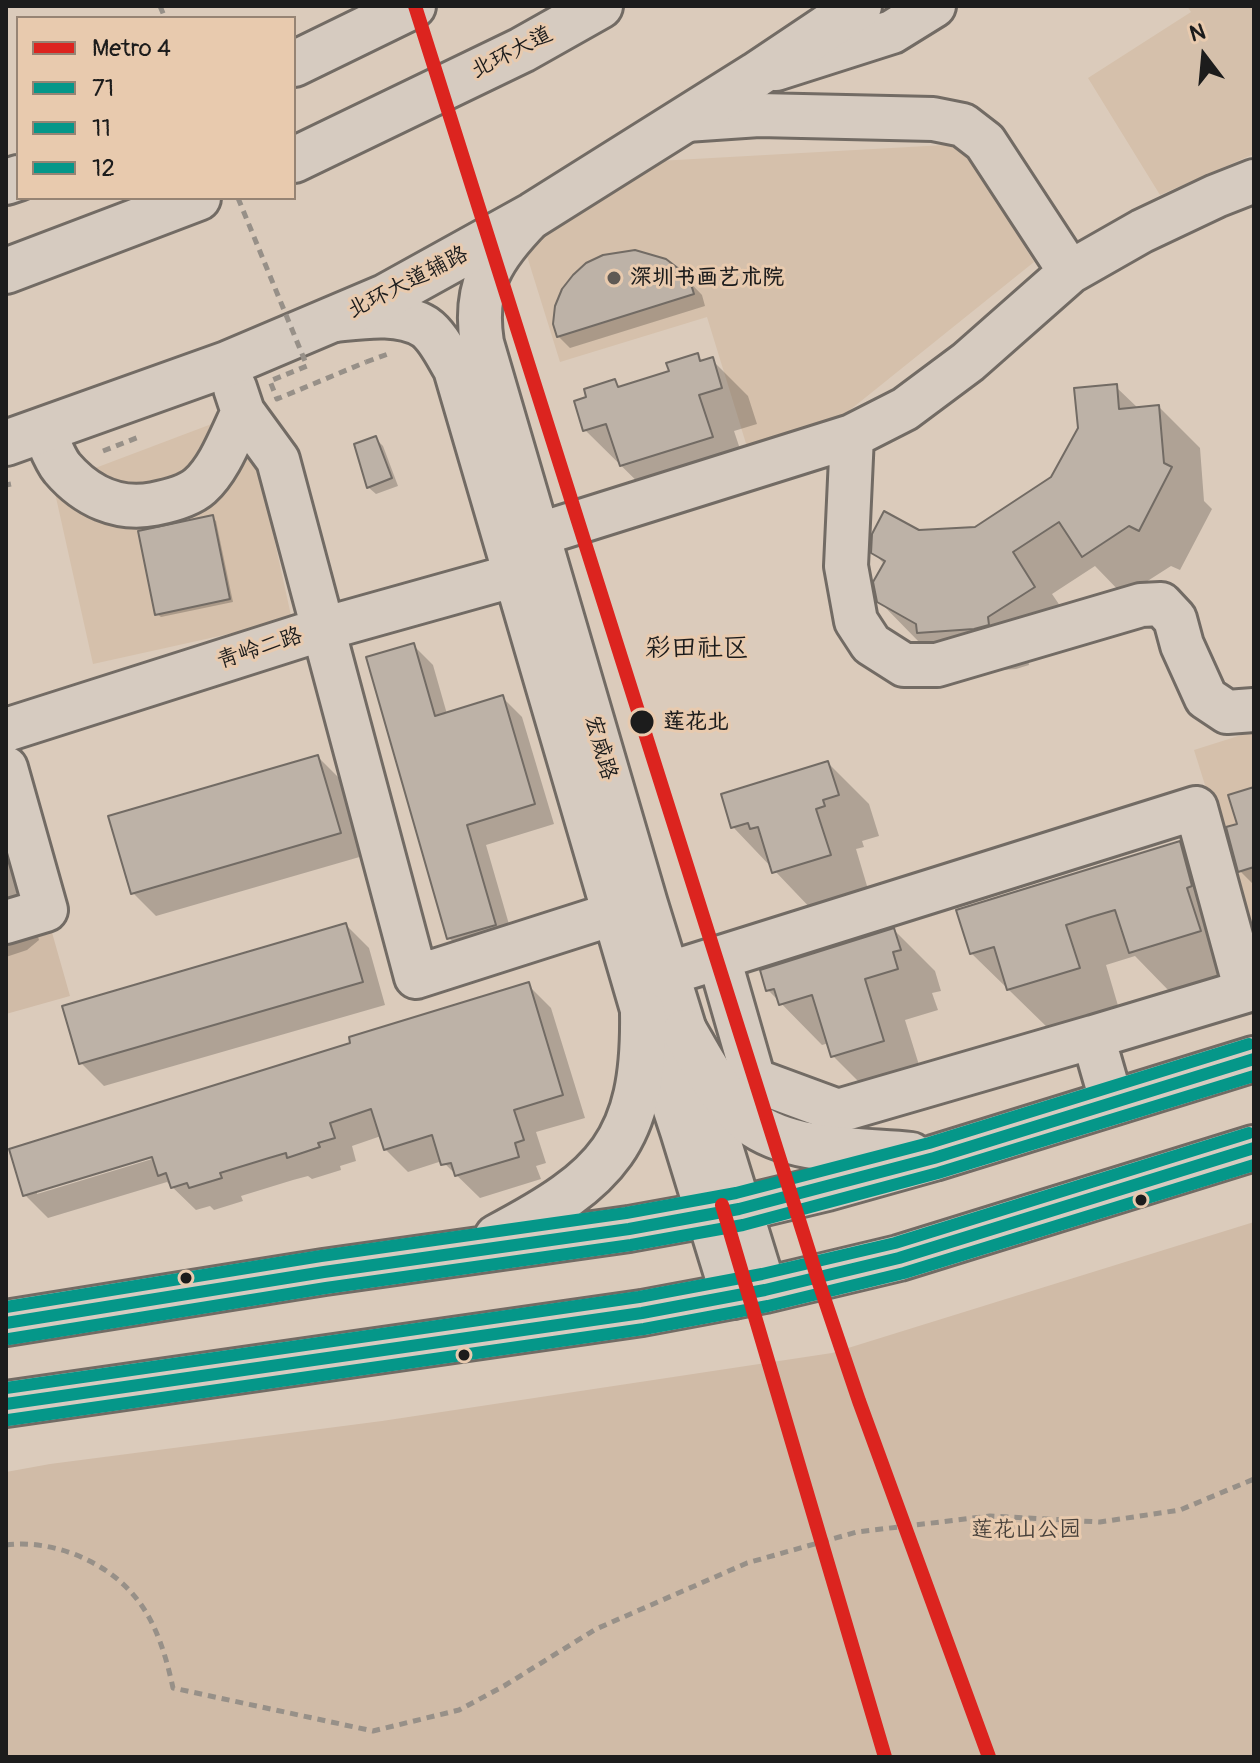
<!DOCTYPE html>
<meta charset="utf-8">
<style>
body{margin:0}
#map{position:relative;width:1260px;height:1763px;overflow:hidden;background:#dbcbbb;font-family:Pangolin,sans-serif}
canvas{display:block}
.frame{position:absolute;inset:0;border:8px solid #1c1c1c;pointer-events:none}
.legend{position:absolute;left:16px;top:16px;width:280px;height:184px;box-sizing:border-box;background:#e8caae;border:2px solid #968474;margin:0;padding:10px 14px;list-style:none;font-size:24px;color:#1c1c1c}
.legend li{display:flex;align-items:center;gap:16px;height:40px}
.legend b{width:40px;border:2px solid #968474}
.north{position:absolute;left:1164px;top:16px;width:80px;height:80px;-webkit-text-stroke:6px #e8caae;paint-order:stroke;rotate:344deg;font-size:22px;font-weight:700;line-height:32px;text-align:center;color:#1c1c1c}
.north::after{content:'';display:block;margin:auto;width:28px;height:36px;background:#1c1c1c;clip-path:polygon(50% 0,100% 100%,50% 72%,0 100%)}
</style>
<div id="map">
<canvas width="1260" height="1763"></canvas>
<div class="frame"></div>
<ul class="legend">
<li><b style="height:10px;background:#dc241f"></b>Metro 4</li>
<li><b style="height:10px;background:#059789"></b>71</li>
<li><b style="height:10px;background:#059789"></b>11</li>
<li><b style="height:10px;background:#059789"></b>12</li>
</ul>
<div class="north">N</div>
</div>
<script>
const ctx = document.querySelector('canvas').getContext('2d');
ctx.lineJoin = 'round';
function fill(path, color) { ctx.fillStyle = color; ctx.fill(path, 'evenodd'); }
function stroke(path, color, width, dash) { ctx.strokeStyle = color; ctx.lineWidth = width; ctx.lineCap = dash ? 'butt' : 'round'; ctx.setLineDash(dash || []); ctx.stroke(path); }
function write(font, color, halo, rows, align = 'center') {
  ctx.font = font + ' Pangolin,"LXGW WenKai TC",sans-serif'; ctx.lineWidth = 6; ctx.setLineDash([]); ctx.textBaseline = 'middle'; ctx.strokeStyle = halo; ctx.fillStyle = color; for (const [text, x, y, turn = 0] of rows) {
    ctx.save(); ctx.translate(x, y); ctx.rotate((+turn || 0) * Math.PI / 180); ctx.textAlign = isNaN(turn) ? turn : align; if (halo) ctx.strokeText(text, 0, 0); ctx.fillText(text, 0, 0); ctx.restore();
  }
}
fill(new Path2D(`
 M1187,6H1254V154L1160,195L1088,78L1191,12Z
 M963,144L1034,262L840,418L748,450L707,317L560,362L522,240L658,161Z
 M246,411L292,620L93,664L53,484Z
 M1254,731V941L1194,750Z`), '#d5c0ab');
fill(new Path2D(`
 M51,929L70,996L6,1014V942Z
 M1254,1222V1757H6V1472L50,1464L382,1421L832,1353Z`), '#d0bba7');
fill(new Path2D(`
 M678,270L702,295L705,306L570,348L558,336Z
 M697,356L704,362L712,360L748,396L757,424L734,431L748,473L658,502L585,430L577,402L589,398L615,382L621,388L671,372Z
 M1116,387L1139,409L1159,407L1200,448L1204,501L1212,509L1180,570L1171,566L1124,596L1095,566L1052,594L1075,628L1028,658L1029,665L1016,669L959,673L942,655L920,643L879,601L885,565L873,552L918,532L975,529L1053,478Z
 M375,438L383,446L398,486L376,494L368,487Z
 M212,517L216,521L233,602L161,617L157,614Z
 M413,645L433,665L447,714L502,697L522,717L554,824L486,845L515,945L469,958L449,938Z
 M318,757L341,780L363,856L156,916L133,893Z
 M828,763L869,804L879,836L862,841L864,847L856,849L870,896L815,913L733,827Z
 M1254,789V885L1240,871V825Z
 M6,830L39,940L27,950L6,957Z
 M1180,843L1220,884L1240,972L1171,993L1135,956L1106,965L1119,1009L1050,1030L971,953Z
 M346,925L369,948L385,1005L104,1086L81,1063Z
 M894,930L935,971L941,991L932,993L938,1010L905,1020L924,1081L874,1097L833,1056L829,1043L822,1045L768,990Z
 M528,985L551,1008L585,1118L536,1132L546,1163L536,1166L541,1179L480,1198L442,1161L408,1172L385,1149L381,1136L352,1146L356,1161L340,1166L341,1170L312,1179L308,1176L293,1180L241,1196L243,1201L214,1210L210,1206L196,1210L167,1182L48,1218L25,1195L353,1044ZM161,1152L162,1156L37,1194V1190Z`), '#0003');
const building = new Path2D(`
 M635,250L666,259L679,269L690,281L694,294L557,337L553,324L555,306L562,289L573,275L586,263L603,255Z
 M698,353L700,361L713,357L722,388L699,395L713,437L620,466L606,424L583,431L574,401L586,397L584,389L615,379L618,387L669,371L666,363Z
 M1117,384L1119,409L1159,405L1164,463L1172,467L1139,531L1129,526L1082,557L1059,522L1013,552L1035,587L988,617L989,625L974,629L917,633L916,624L877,602L873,582L885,561L871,553L872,534L884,511L919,530L975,527L1051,477L1078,428L1074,388Z
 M376,436L392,478L367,488L354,444Z
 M213,515L230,599L155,615L138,531Z
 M414,643L435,716L503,695L535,804L467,825L496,925L447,939L366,657Z
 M318,755L341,833L131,894L108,816Z
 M828,761L839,795L823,800L825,806L816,809L831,855L772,873L758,827L750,829L748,823L731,828L721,794Z
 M1254,787V867L1238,872L1226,827L1237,824L1228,795Z
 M1180,841L1192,886L1187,888L1201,931L1129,953L1115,910L1091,917L1066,925L1080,968L1007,990L994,947L970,954L956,910Z
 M346,923L363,982L79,1064L62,1006Z
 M894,928L901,950L893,952L898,969L865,979L884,1041L831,1057L812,995L779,1005L774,989L766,991L760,970Z
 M529,982L563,1095L514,1110L524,1140L515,1143L519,1157L455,1176L451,1163L441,1165L432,1135L384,1150L371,1109L330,1123L335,1138L318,1143L320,1147L287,1158L286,1153L269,1158L220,1173L222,1178L189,1188L187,1183L171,1188L166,1173L158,1176L152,1157L23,1196L9,1149L350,1043L349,1037Z`);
fill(building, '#bdb2a7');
stroke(building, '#726b64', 2);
const minor = new Path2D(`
 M776,69L892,32L934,6
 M686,120L759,115L933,119L963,125L985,142L1070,272
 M531,217C492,257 473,286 482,343L646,904L765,1290
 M335,320C363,317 400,311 425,327C438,336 447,356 455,369L643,1013L682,1131L733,1297
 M243,412L278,460L416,977L641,905
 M43,430C49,442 54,458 62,468C86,496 118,511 154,504C169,501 189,496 200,486C220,468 231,436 243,412L235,388
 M852,436L846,566L856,621L871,644L904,665H937L1141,605L1161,604L1175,619L1182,645L1206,698L1227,712L1254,710
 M537,535L852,436L905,409L968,362L1070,272L1142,231L1216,196L1254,181
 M6,730L323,629L516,575
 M6,768L46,910L6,922
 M719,958L754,1080L838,1111L1093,1037
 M667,974L1196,808L1246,991L1093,1037L1112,1103`);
const major = new Path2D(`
 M6,443L227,364L385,297L533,215L756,75L859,6
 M685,1032C703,1063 721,1099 750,1122C790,1153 862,1150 911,1155
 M497,1237C607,1179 645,1142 643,1013
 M6,1323L324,1272L629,1229L739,1209L827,1188L934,1158L1254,1059
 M6,1404L642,1313L765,1290L899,1258L1254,1148`);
const highway = new Path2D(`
 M294,64L413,6
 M294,160L522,50L600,6
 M6,182L18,178
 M6,271L198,198`);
stroke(minor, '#726b64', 48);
stroke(major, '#726b64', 50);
stroke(highway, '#726b64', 50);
stroke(new Path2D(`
 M160,6L165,18
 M366,362L388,354
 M103,451L139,437
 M6,485L11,484
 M6,1545C29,1542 52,1546 74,1554C138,1580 159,1623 173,1688L373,1731L459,1710L504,1686L596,1629L747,1563L857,1532L990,1516L1100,1522L1180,1510L1254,1479`), '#979088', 5, [8, 6]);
stroke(minor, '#d6cbc0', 42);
stroke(major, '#d6cbc0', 44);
stroke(highway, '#d6cbc0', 44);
stroke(new Path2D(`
 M238,198L307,366L270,381L277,399L366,362`), '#979088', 5, [8, 6]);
stroke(new Path2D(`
 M6,1323L324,1272L629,1229L739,1209L934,1158L1254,1059
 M6,1404L642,1313L765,1290L899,1258L1254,1148`), '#059789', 12);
stroke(new Path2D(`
 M9,1339L326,1288L631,1245L743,1225L938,1173L1254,1076
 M8,1420L644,1329L768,1306L904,1273L1254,1165`), '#059789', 12);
stroke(new Path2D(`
 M6,1307L321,1256L626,1213L736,1193L929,1143L1249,1044
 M6,1388L639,1297L762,1274L895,1243L1249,1133`), '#059789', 12);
stroke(new Path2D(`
 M415,6L819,1283L859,1401L989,1757
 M722,1205L885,1757`), '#dc241f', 14);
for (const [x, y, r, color] of [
 [614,278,8,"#5f5954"],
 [642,722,13,"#1c1c1c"],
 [1141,1200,7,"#1c1c1c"],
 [186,1278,7,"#1c1c1c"],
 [464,1355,7,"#1c1c1c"]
]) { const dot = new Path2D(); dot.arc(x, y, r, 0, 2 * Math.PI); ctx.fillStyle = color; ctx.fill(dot); stroke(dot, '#e8caae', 3); }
write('22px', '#1c1c1c', '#e8caae', [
 ["北环大道",512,53,-27],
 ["北环大道辅路",408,283,-27],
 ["青岭二路",260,649,-18],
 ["宏威路",600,748,74]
]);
write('bold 22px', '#1c1c1c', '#e8caae', [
 ["深圳书画艺术院",630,278]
], 'left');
write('bold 22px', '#1c1c1c', '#e8caae', [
 ["莲花北",663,722]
], 'left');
write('22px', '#47403a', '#e8caae', [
 ["莲花山公园",1026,1530]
]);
write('26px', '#1c1c1c', '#e8caae', [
 ["彩田社区",697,649]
]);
</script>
